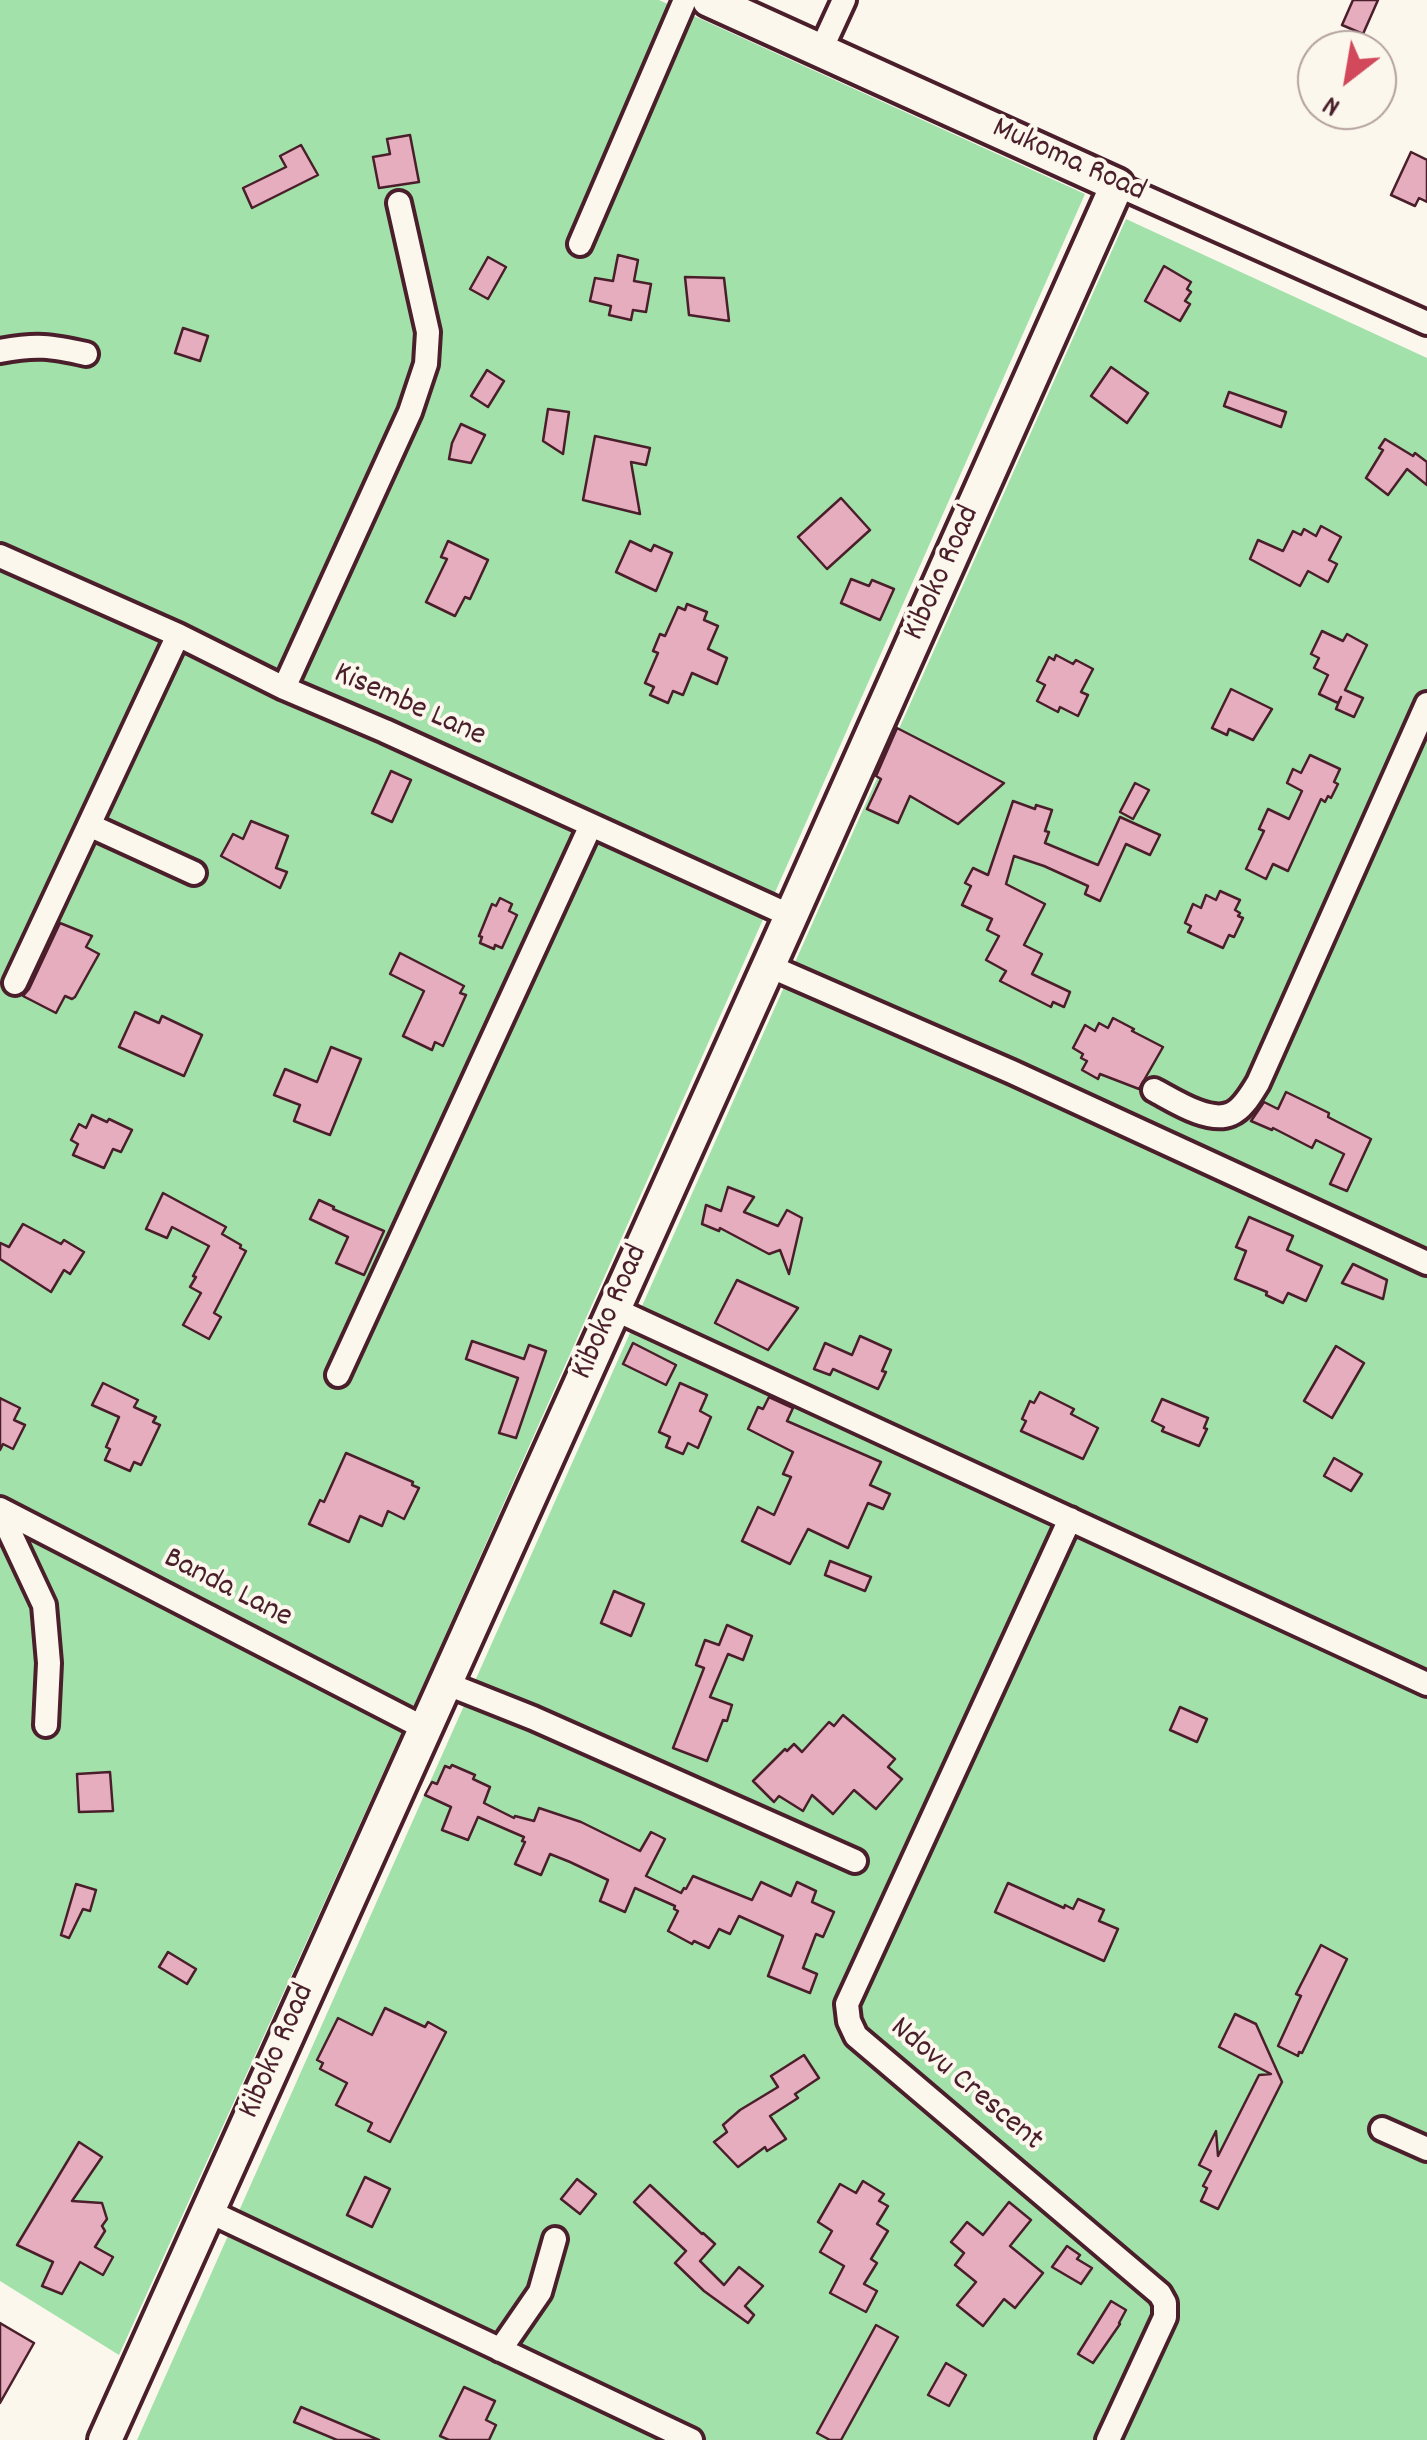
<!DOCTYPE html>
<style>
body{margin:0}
#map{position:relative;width:1427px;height:2440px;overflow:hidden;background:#fbf7ec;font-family:Dekko,sans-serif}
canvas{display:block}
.north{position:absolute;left:1297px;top:30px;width:100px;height:100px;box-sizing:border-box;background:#fbf7ec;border:2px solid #b4a19f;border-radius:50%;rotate:211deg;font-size:28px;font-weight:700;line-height:40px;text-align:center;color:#4a1f2b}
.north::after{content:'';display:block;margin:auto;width:35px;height:45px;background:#d1495b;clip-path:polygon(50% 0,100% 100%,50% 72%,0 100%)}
</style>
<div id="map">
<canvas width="1427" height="2440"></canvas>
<div class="north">N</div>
</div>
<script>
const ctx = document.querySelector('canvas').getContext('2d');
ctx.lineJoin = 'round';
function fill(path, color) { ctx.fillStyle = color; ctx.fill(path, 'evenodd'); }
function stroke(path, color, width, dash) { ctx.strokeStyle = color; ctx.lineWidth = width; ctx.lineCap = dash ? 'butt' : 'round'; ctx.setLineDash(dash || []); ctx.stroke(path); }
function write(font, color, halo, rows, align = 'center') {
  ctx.font = font + ' Dekko,sans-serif'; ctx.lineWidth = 8; ctx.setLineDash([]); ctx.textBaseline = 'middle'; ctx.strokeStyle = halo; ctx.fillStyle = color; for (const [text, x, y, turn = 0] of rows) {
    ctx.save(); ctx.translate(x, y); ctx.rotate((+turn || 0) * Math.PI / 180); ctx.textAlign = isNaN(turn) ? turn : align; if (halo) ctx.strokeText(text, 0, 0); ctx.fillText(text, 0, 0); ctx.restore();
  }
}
fill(new Path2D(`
 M0,0H659L1085,194L428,1674L119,2355L0,2281Z
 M1126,219L1427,358V2440H137Z`), '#a2e1a9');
const building = new Path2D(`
 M1353,0H1378L1363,34L1342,25Z
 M410,135L419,182L379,188L373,157L390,154L387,139Z
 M301,145L318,175L252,208L243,188L286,167L280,156Z
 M1411,152L1427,160V202L1419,198L1415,206L1391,195Z
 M618,255L638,260L634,281L651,284L646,312L633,310L631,320L609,315L611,306L590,301L595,278L613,281Z
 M488,257L506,267L488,299L470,289Z
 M1164,266L1191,282L1187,289L1191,292L1185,301L1190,304L1180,321L1145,301Z
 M685,277L724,278L729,321L689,315Z
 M183,328L208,336L200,361L175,353Z
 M1111,367L1148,393L1127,423L1091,396Z
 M487,370L504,381L488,407L471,396Z
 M1229,392L1286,412L1281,427L1224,406Z
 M548,409L569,412L563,454L543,441Z
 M461,424L485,435L471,463L449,459L452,443Z
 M595,436L650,448L646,465L631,462L640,514L583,500Z
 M1385,439L1413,456L1415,453L1427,462V485L1407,469L1388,495L1366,478L1383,450L1379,448Z
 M841,498L870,530L827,569L798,537Z
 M1321,526L1341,537L1329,560L1337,564L1328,582L1308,571L1300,586L1250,559L1258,540L1283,551L1293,531L1301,535L1304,529L1316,536Z
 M448,541L488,560L470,599L465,597L455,616L426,602L447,559L441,557Z
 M630,541L651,551L654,545L672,553L656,591L616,572Z
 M851,579L869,586L872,580L894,589L880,620L841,603Z
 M687,604L707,612L704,620L718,626L708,649L727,658L717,684L692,673L683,695L673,691L668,703L650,695L654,687L645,683L658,653L653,651L660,634L665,636L678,607L685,610Z
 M1322,631L1343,641L1347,634L1367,645L1345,690L1363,698L1354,717L1336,709L1341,697L1338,703L1319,694L1328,675L1314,668L1319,658L1311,654Z
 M1056,655L1073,664L1076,660L1093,669L1081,692L1088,695L1078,716L1060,707L1058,712L1037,701L1045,685L1037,681L1049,657L1054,660Z
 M1231,689L1272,709L1253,740L1229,729L1227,735L1212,728Z
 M897,728L1004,783L958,824L910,796L898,823L867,809L881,779L876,776Z
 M1310,755L1340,769L1334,782L1338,784L1331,798L1328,796L1325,802L1321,799L1288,871L1273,864L1266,879L1246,869L1264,831L1259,829L1268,809L1289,819L1302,791L1287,783L1293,769L1301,773Z
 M391,771L411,780L392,822L372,813Z
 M1135,783L1149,790L1133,819L1120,812Z
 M1013,801L1035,809L1036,805L1052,810L1045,831L1049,832L1045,843L1098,865L1120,817L1160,835L1150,855L1126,844L1100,901L1085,894L1088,886L1044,866L1014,856L1006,884L1045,904L1024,945L1042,954L1032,974L1070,992L1064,1007L1053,1002L1051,1007L1000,981L1006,971L986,960L999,936L987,930L992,919L962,905L971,886L965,883L973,868L988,875Z
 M251,821L288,836L276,868L287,872L280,888L221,856L233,834L243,839Z
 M1220,891L1240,900L1235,910L1240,913L1238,916L1243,918L1234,937L1229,935L1223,948L1188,932L1191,926L1185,923L1193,904L1201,908L1206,895L1216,900Z
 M500,898L512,904L509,911L517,915L502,948L495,945L494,949L480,943L482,937L479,936L492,904L496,906Z
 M60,923L92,936L86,947L99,954L75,997L72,999L65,996L56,1013L23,996L29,989Z
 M400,953L464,986L460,993L466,995L443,1046L435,1042L432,1050L403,1036L424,991L390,974Z
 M135,1012L159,1023L162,1016L202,1035L184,1076L119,1047Z
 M1113,1018L1134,1029L1132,1031L1163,1047L1139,1089L1100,1074L1098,1079L1082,1070L1087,1061L1081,1058L1083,1054L1073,1048L1085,1025L1095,1031L1099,1023L1108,1028Z
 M331,1047L361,1059L330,1135L294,1121L300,1105L274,1095L285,1069L317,1082Z
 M1286,1092L1329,1113L1328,1117L1371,1139L1347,1191L1330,1184L1344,1154L1316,1140L1312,1148L1273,1128L1272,1130L1251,1121L1264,1102L1278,1109Z
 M92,1115L107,1122L109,1119L132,1130L121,1152L113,1149L104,1168L73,1155L78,1144L71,1140L79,1124L86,1128Z
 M728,1187L754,1197L744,1212L778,1226L787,1210L802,1218L789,1274L780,1250L769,1254L720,1228L719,1231L702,1224L706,1205L721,1211Z
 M163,1193L226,1227L222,1234L241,1245L240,1248L246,1251L214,1313L221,1317L209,1339L183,1325L201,1293L190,1287L196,1277L193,1276L209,1246L172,1227L167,1238L146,1229Z
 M319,1200L334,1207L333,1209L384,1231L364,1275L336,1263L348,1237L310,1219Z
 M1249,1217L1293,1236L1287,1250L1322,1266L1306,1301L1288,1293L1283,1303L1266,1295L1267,1292L1235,1279L1246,1251L1236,1247Z
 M23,1224L61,1244L64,1240L84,1252L70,1274L64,1270L51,1292L0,1259V1243L9,1247Z
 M1353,1264L1387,1280L1383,1299L1342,1283Z
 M737,1280L798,1308L768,1350L715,1323Z
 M860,1336L891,1350L882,1371L886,1372L878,1389L833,1369L830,1375L814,1369L825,1343L852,1355Z
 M472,1341L524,1359L529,1345L546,1351L516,1438L499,1433L518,1378L466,1359Z
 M633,1343L676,1365L666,1385L623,1364Z
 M1336,1346L1364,1363L1332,1418L1304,1401Z
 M103,1383L138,1400L134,1407L156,1417L153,1422L160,1425L141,1465L134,1462L130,1471L105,1460L110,1449L106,1447L119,1417L92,1405Z
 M680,1383L707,1395L700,1411L711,1417L698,1448L688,1443L683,1454L666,1447L670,1437L659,1432Z
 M1040,1392L1074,1409L1071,1414L1098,1428L1083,1459L1021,1431L1026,1421L1022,1419L1030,1401L1034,1403Z
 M769,1397L793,1408L787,1421L881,1462L870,1485L890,1494L883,1509L868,1503L848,1548L808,1529L790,1564L742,1541L758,1507L774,1515L791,1477L783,1474L793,1452L748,1429L758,1407L763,1409Z
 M0,1398L20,1408L14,1420L25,1425L13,1449L3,1444L0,1450Z
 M1162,1399L1208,1418L1204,1428L1207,1429L1199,1446L1162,1431L1164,1427L1152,1421Z
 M346,1453L413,1482L412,1485L419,1488L404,1519L388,1511L382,1526L360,1516L349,1542L309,1524L320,1500L324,1502Z
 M1334,1458L1362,1474L1351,1491L1324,1476Z
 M830,1561L871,1577L865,1591L825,1575Z
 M614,1591L644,1604L631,1636L601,1623Z
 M727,1625L752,1636L743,1660L728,1654L710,1697L732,1705L727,1721L723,1720L707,1761L673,1748L704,1668L696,1665L705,1640L719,1645Z
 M1180,1707L1207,1719L1197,1742L1170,1730Z
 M843,1715L895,1759L888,1767L902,1779L876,1809L854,1790L833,1814L812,1795L803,1811L779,1796L774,1802L753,1781L785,1749L787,1751L794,1744L802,1752L829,1722L834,1726Z
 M452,1765L475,1775L473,1779L490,1787L484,1803L514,1818L515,1816L534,1821L539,1808L581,1822L640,1851L651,1832L665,1839L646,1876L681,1893L684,1888L686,1889L693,1876L752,1900L761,1882L791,1896L797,1882L816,1891L812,1902L834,1912L823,1937L816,1934L803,1968L817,1974L810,1993L768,1976L783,1936L739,1916L730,1934L719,1929L709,1948L694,1941L692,1944L668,1931L678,1911L674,1909L675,1906L635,1888L625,1912L600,1901L608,1880L570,1862L550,1854L541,1875L515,1864L525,1842L522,1841L524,1837L510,1831L478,1817L468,1840L442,1830L451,1807L425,1795L432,1782L437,1784L445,1766L450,1768Z
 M110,1772L113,1811L79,1812L77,1774Z
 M1008,1883L1064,1908L1065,1905L1073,1909L1078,1899L1104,1910L1099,1921L1118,1929L1104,1961L995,1912Z
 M76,1884L96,1890L90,1911L83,1909L69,1938L61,1935Z
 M1321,1945L1347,1959L1302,2053L1299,2052L1298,2056L1278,2046L1301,1996L1296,1994Z
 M168,1952L196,1969L187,1984L159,1967Z
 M385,2008L425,2027L428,2022L446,2032L390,2142L368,2131L372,2123L336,2105L347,2083L320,2069L323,2063L317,2060L338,2018L372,2035Z
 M1235,2014L1256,2024L1282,2082L1218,2209L1201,2201L1207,2188L1203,2186L1211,2171L1199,2165L1216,2131L1218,2156L1259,2075L1271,2074L1219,2047Z
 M804,2055L819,2078L795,2094L798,2098L770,2116L786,2139L767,2151L765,2147L738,2167L714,2142L727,2132L723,2125L740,2110L778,2087L771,2076Z
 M79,2142L102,2157L72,2201L102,2203L107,2219L102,2226L105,2231L95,2247L113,2257L103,2275L80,2262L62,2294L42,2286L53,2262L17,2245Z
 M365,2177L390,2189L372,2227L347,2215Z
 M577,2179L596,2194L580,2214L561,2199Z
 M863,2181L884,2194L879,2201L888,2206L877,2224L888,2231L871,2259L877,2263L864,2284L877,2291L866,2312L830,2293L844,2266L820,2252L832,2231L818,2222L840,2184L856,2193Z
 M650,2185L702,2234L703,2233L715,2244L700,2261L724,2285L739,2267L763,2286L745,2306L754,2315L748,2323L704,2291L675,2263L686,2251L634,2202Z
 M1009,2202L1031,2220L1010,2246L1043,2273L1015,2308L1004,2299L983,2326L957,2305L976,2282L955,2265L964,2253L951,2242L967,2222L983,2235Z
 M1067,2246L1080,2255L1077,2259L1092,2268L1081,2284L1052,2267Z
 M1111,2301L1126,2310L1119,2323L1120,2324L1093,2363L1078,2354Z
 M0,2323L34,2343L0,2403Z
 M876,2325L898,2337L841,2440H830L817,2433Z
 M946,2363L966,2375L949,2406L928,2395Z
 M464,2387L495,2401L486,2420L496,2425L489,2440H449L440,2436Z
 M301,2407L379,2440H337L294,2422Z`);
fill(building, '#e6adbe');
stroke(building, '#4a1f2b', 2.5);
const street = new Path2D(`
 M821,50L844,0
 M1117,185L1427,323
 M580,244L685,0
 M0,351C36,344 51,346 86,354
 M0,556L178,635L284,688L385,731L791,916
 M284,688L410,412L426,364L428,332L399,203
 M89,825L194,873
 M769,966L1012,1072L1427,1263
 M15,983L178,635
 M1154,1090C1173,1100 1209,1124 1231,1114C1243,1109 1251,1094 1258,1083L1427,704
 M614,1309L1427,1684
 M338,1375L591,825
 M0,1509L424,1728
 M0,1511L44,1605L49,1663L46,1725
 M1070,1519L847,2004L849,2021L856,2036L1160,2294L1165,2303V2317L1108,2440
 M445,1683L533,1718L855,1861
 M1382,2129L1427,2149
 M208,2211L691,2440
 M500,2350L540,2292L555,2239`);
const secondary = new Path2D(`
 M105,2440L791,916L1117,185L709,0`);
stroke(street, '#4a1f2b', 30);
stroke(secondary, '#4a1f2b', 40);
stroke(street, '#fbf7ec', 22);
stroke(secondary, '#fbf7ec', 32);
write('32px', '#4a1f2b', '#fbf7ec', [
 ["Mukoma Road",1068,162,24],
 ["Kiboko Road",944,574,-66],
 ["Kisembe Lane",409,707,24],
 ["Kiboko Road",612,1313,-66],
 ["Banda Lane",227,1590,27],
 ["Kiboko Road",279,2052,-66],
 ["Ndovu Crescent",965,2086,40]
]);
</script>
